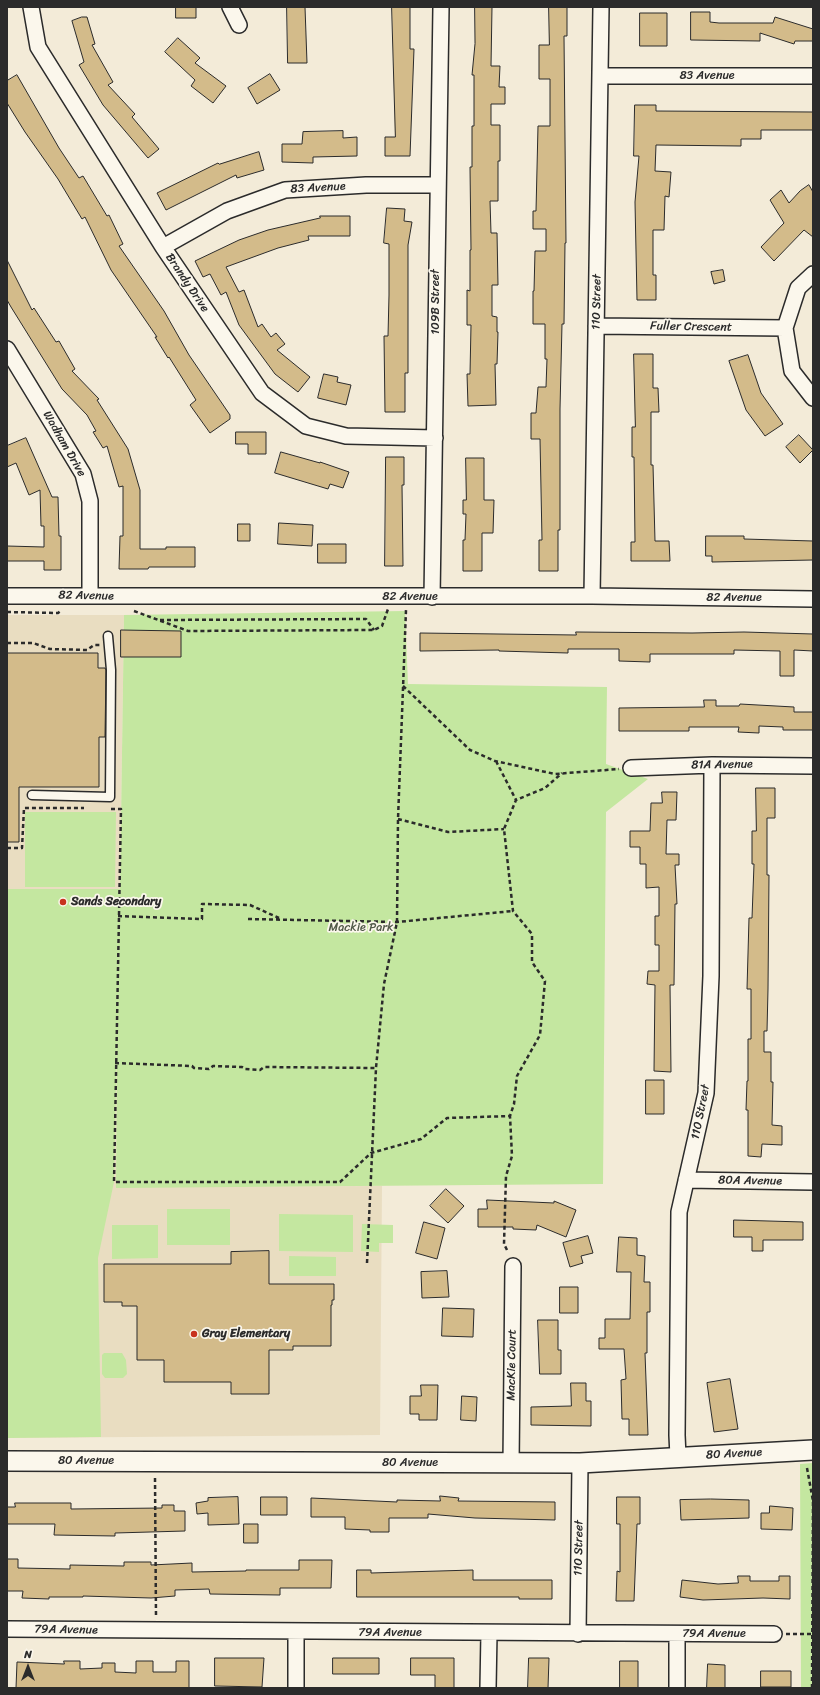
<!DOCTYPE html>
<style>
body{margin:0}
#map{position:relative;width:820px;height:1695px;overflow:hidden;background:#f3ebd8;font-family:Sriracha,sans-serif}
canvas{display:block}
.frame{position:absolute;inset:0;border:8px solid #2b2b2b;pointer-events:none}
.north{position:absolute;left:8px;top:1647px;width:40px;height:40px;-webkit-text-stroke:3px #fbf7ec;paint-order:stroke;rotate:0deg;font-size:11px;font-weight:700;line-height:16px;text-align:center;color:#2b2b2b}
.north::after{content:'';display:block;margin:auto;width:14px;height:18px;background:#2b2b2b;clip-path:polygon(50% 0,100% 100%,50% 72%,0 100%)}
</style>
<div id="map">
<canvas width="820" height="1695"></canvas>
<div class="frame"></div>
<div class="north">N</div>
</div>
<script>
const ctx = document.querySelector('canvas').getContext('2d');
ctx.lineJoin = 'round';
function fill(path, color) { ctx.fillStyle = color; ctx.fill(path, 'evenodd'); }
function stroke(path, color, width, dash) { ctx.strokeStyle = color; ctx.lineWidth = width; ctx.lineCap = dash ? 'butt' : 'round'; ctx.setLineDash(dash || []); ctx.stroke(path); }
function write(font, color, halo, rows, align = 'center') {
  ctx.font = font + ' Sriracha,sans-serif'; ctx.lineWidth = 3.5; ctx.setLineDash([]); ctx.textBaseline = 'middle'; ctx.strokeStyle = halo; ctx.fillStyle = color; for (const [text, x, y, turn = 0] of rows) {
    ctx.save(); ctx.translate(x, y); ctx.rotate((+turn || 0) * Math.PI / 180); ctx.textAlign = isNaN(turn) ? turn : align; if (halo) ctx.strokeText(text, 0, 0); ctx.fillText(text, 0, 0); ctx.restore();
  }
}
fill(new Path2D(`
 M7,615H124L120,888L118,916L116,1187L382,1186L380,1435L7,1438Z`), '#e9ddc1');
fill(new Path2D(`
 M405,611L408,684L607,687L606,764L648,779L606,812L603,1184L116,1188L117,1028L114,1182L98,1258L101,1437L7,1438V889H120L124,615Z
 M25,812H116L115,887H25Z
 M167,1209H230V1245H167Z
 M279,1214L353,1215V1252L279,1251Z
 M362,1224L393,1225V1243H379V1252L361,1251Z
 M112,1225H158V1258L112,1259Z
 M289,1256L336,1257V1276H289Z
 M104,1353H122L126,1360L127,1374L123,1378H105L102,1374V1355Z
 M813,1463V1688H801L800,1464Z`), '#c4e7a0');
const building = new Path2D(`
 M176,7H196V18H176Z
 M287,7H305L307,63H288Z
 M392,7H410V49H414L410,156H385V137H395Z
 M475,7H492L491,66H500L499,87H505V104H491V125H500V161H498V201H490L491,233H497L498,285H492V316L497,317V332H498L497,364H495L496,405L468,406L467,374H470L471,325H467V290L470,291V250H471L470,167H472V126H474V75H472L475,44Z
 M549,7H567V36H564L566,243H565L564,324H562L560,409V530H558V571H539V540H542L540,439H531V413H536L538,387H546L547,359H545V324H533V291H534L535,251H546V229H533V211H536L538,126H550V79H539V45H549Z
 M691,12H710V22L719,23H773L775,17L813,29V41H795L794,44L760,33V41L691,40Z
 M640,13H667V46H640Z
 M82,17H87L95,44L92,45L113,82L108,85L135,114L132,117L159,149L148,158L103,105L79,65L84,62L72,21Z
 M178,38L200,58L195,63L226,86L213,103L191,86L195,80L165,52Z
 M270,74L280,90L257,104L248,88Z
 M17,75L59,148L79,178L83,176L107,216L109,215L123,244L119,246L164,311L189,355L230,415V419L210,433L190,405L196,400L169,357L168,358L155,337H157L111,270L85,217L82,219L58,179L25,132L7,103V81Z
 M635,105H656V111L813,112V130H761V139H741V146L656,145L655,171L671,172L669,197L665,196L664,230H653V275H656V300H637L635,202L639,156H634Z
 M343,131V138L357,137V156L313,157V163L282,162V144H302L303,132Z
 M259,152L264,170L237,178L236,175L166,210L157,193L218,163L219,164Z
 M809,185L813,192V237L804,230L774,261L761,247L784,223L770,200L781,190L789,203L800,191Z
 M387,208L405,209L404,221L412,222L408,245V373H405V412H385L384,336H388L389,295V244L384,243Z
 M320,216H350V236H308L309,240L278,248L226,267L239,292L244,290L258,327L262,324L271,337L276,333L285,344L277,350L310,377L298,392L275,374L239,325L226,292L221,295L210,274L203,277L195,261L239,240L268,230L320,218Z
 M7,260L32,310L34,308L56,342L59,341L75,369L72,371L99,399L97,400L128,449L140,490V549H166V547H195V567H149L148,569H119L120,536H123V486L119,487L107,446L103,448L93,432L96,431L87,415L62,389L11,307L7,300Z
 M723,270L725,281L714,284L711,272Z
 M634,354H653V388H658L659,412H651V465H653L655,541H669L670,561H631V542H635L634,457H632V427H635Z
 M748,355L761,393L783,424L765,436L746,410L729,361Z
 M324,374L338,377L337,382L351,385L346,405L318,398Z
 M236,432H266V454H248V444H236Z
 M799,435L813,450L800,463L786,447Z
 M26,438L52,497H58L59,536H61V570H44V561H7V546L44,547V526H41L40,490L29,495L16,463L7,467V446Z
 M281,452L320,463V462L349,472L343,488L330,484L328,489L275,473Z
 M386,457H404V485H402L403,566H385Z
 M466,458H484V500H494L493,533H482V571H463V540H465L466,514H463V500H466Z
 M279,523L313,525L312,546L278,544Z
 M238,524H250V541H238Z
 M706,536H744V539L813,541V560L712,562V556H706Z
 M318,544H346V563H318Z
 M121,630L181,631V657H121Z
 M576,632L692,633L744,632L813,634V651L794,650V676H780V651L734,650V654H650V662L619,661V649H568V653L499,651V650L420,651V633L576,635Z
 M7,653H98V668H105L106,670L105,737H99V787H19V842H7Z
 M704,700H716V706H739L740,704L794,707V712H813V730H783V727L759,726V733L738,732L739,727H689V731H619V708L704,707Z
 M756,788H775V818H767V875H769L768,989L767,1031H764V1052H771V1082H773L772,1125L782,1126V1145L762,1144L761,1157L748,1156V1110H746L747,1081H748V1039H751V989H747L749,918H752L754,864H752V831H756Z
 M662,792H677L676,820H667L666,854H679V865H675L677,904H675L674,985H670L671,1072L654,1071L655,985L647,984L648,971H659V945H655V916H659V887L646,888V864H640V847H630V831H650L651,803H662Z
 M646,1080H664V1114H646Z
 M446,1189L464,1206L448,1223L430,1206Z
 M487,1200L554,1203V1201L576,1210L566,1237L537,1225L536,1230L513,1229V1227H478V1209H487Z
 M734,1220L803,1222V1240H763V1251H752V1237H734Z
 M424,1222L445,1228L437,1259L416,1253Z
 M588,1236L593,1253L581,1256L583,1263L570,1267L563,1243Z
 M619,1237L637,1238V1255L645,1256L644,1282H650V1312H647V1353H645L648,1435H629V1419H622L621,1380L626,1379L624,1349H599V1338H605V1319H630L631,1272H617Z
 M269,1251V1284H334V1300H332V1305H331V1346H293V1350H269V1394H231V1382H164V1360H137V1306H122V1302H104V1264H231V1252Z
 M447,1271L449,1297L422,1298L421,1272Z
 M560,1287H578V1313H560Z
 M443,1308L474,1309L473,1337L442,1336Z
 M538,1320H558V1350H561V1374H540Z
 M730,1379L738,1429L714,1432L707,1383Z
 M571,1383H586V1401H591V1426L531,1425V1407L571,1406Z
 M421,1385H438L437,1420H419V1414H410V1396H421Z
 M462,1396L477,1397L476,1421L461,1420Z
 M440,1496L459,1498L458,1501L555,1502V1520L475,1518L428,1514V1518H389V1532H370V1530L345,1529V1517H311V1498L397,1502V1500L440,1501Z
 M238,1497L239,1524L208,1525V1513L197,1514L196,1503L208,1501V1498Z
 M261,1497H287V1515H261Z
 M617,1497H640V1524H637L634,1601H616L617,1571L620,1572V1524H617Z
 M711,1499L749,1500V1518L681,1520L680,1500Z
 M15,1503H71V1509L162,1508V1505H174V1511H185V1531L115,1533V1536L54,1535L55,1524H7V1507H15Z
 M770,1506L793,1508L792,1530L761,1529V1513H769Z
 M244,1524H258V1543H244Z
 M7,1559H18V1568L70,1569V1565L124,1566V1562H151V1565L192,1563V1572L246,1571V1570H299V1560H332L331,1588H280V1595L210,1594L209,1589L175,1590V1596L151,1598L83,1596V1597H49V1599L22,1598L23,1591H7Z
 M357,1570H371V1573L473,1570V1580H552V1599H519V1597H357Z
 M738,1576H750V1581H779V1576H790V1599L763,1598L703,1600L680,1597L682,1580L718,1584L738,1583Z
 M215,1658H264L262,1687L215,1686Z
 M333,1658H379V1674H333Z
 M411,1658H454V1688H435V1675H411Z
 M529,1658H549L548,1688H528Z
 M64,1661H80V1669L102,1668V1663H115V1672L136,1673V1661H153V1672H176V1661H189V1688H16L17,1662L64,1664Z
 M620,1661H638V1688H620Z
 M708,1664L725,1665V1688H707Z
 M761,1671H791V1687H761Z`);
fill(building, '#d3bb8a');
stroke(building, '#2b2b2b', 1);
const service = new Path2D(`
 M32,795L110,797L111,670L108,636`);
const minor = new Path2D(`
 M31,7L38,47L163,247L262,393L306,426L346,436L435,438
 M230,7L239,25
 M600,76H813
 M163,247L227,211L285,190L366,185H438
 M813,274L798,288L785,328L792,371L813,398
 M596,326L785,328
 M7,349L83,474L90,501V595
 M7,596H592L813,599
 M592,596L601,7
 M432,597L441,7
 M631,768L712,765L813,766
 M686,1180L813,1182
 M678,1457L677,1435L679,1212L706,1093L711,976L712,765
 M511,1464L513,1266
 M7,1629L774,1634
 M578,1634L580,1463
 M296,1688V1632
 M488,1688L489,1633
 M677,1688V1634`);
const tertiary = new Path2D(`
 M7,1461L580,1463L813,1450`);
stroke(service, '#2b2b2b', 11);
stroke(minor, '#2b2b2b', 18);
stroke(tertiary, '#2b2b2b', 22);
stroke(new Path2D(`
 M134,611L188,631L374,630L382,626L388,609
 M7,612L58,613L62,610
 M160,620L366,619L374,630
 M7,643H33L50,649L87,650L94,645H100
 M403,686L470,750L495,761L555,774L619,769
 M496,761L516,800
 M111,809H121L114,1182H340L371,1153L421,1139L447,1118L510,1116L514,1104L517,1076L540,1035L545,981L532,962V934L513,911L504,829L516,800L545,788L562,773
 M398,819L448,832L504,829
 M7,848H22L24,808H84
 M118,916L202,919V904L250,905L279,918
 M248,919L397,922L513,911
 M115,1063L192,1066L194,1068L209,1069L213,1066L242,1067L245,1069L260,1070L264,1067L376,1068
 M507,1250L504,1244L506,1176L512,1156L510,1116
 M367,1263L376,1068L384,984L397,922L398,819L406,610
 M807,1468L813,1501
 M155,1478L156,1617
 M786,1634H812
 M812,1688L813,1501`), '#2b2b2b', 2.5, [4, 3]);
stroke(service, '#fbf7ec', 8);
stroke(minor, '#fbf7ec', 15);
stroke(tertiary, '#fbf7ec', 19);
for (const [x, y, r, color] of [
 [63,902,4,"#c8321e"],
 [194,1334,4,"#c8321e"]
]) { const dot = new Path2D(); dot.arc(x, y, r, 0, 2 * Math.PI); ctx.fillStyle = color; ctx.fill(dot); stroke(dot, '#fbf7ec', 1.5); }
write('12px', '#2b2b2b', '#fbf7ec', [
 ["83 Avenue",707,76],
 ["83 Avenue",318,188,-3],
 ["Brandy Drive",187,283,56],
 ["109B Street",436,302,-90],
 ["110 Street",597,302,-89],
 ["Fuller Crescent",691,327,1],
 ["Wadham Drive",64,444,60],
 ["82 Avenue",86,596,1],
 ["82 Avenue",410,597],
 ["82 Avenue",734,598],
 ["81A Avenue",722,765,-1],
 ["110 Street",701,1112,-79],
 ["80A Avenue",750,1181,1],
 ["MacKie Court",512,1365,-89],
 ["80 Avenue",734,1454,-3],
 ["80 Avenue",86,1461],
 ["80 Avenue",410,1463],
 ["110 Street",579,1548,-89],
 ["79A Avenue",66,1630,1],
 ["79A Avenue",390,1633],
 ["79A Avenue",714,1634]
]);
write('bold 12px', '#2b2b2b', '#fbf7ec', [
 ["Sands Secondary",71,902],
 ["Gray Elementary",202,1334]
], 'left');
write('12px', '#515a48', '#fbf7ec', [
 ["Mackie Park",361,928]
]);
</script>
